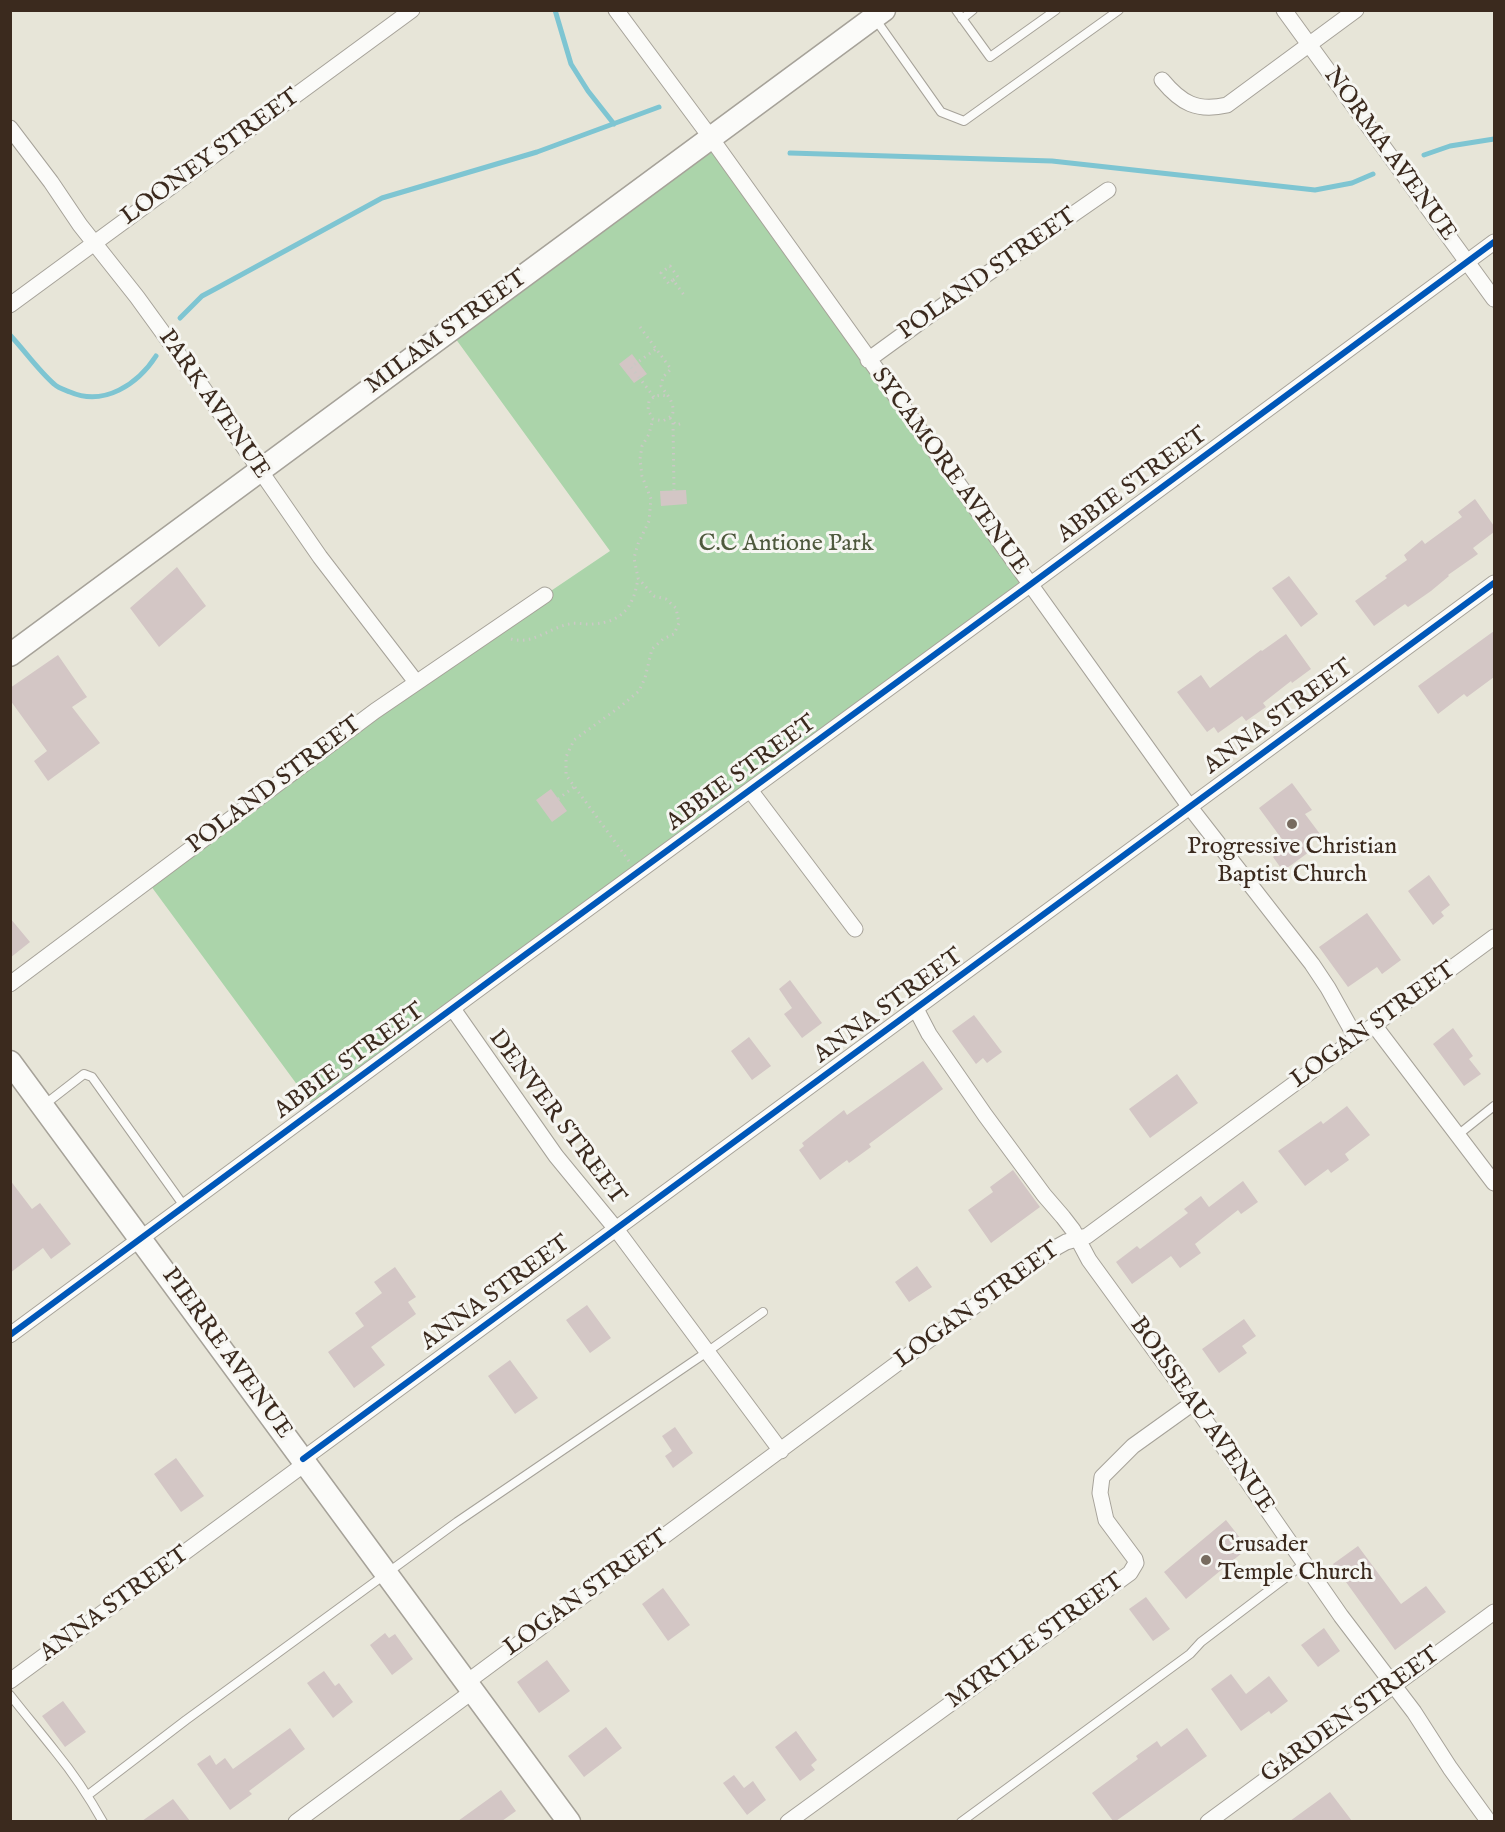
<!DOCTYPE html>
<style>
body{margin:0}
#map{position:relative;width:1505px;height:1832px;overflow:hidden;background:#e7e5d8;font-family:"IM FELL English",serif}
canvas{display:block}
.frame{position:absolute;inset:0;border:12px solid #3b2a1e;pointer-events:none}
</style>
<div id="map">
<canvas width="1505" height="1832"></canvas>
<div class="frame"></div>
</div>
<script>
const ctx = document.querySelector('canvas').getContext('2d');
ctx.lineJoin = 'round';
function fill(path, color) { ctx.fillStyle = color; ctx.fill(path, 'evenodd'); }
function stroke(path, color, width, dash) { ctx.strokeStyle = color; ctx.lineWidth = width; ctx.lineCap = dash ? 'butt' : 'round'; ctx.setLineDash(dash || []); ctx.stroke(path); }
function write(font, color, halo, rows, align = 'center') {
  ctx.font = font + ' "IM FELL English",serif'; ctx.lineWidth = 6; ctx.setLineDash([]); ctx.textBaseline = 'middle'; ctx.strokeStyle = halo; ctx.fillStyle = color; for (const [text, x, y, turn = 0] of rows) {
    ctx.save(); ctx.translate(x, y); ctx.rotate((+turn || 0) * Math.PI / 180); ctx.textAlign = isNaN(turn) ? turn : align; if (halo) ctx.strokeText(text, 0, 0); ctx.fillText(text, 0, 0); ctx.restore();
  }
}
fill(new Path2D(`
 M711,138L1031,584L315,1109L148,882L416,682L610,551L450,331Z`), '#abd4aa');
stroke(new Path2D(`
 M555,10L571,64L588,91L614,124
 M790,153L1052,161L1315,190L1352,183L1373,174
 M1424,155L1450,146L1494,139
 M180,318L202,296L217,288L382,198L537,152L659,107
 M10,335C25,351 38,370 54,384C58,388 65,390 70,392C104,407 138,384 156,356`), '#7ec5d2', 5);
fill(new Path2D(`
 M632,354L647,374L634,383L619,364Z
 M686,490L687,504L661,506L660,491Z
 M1475,499L1494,526V532L1473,548L1478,554L1448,575L1449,576L1431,591L1408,607L1405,604L1374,626L1355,601L1387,578L1385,576L1407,560L1404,555L1422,540L1425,544L1462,517L1458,512Z
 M177,567L206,606L159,647L130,608Z
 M1289,576L1318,614L1301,627L1272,588Z
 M1494,631V677L1467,697L1464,694L1438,714L1418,686Z
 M1286,634L1311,669L1292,683L1291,681L1263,703L1266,707L1246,721L1242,716L1218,733L1214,727L1207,732L1177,692L1201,675L1210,688L1261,650L1262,651Z
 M58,655L87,697L72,707L100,743L48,781L34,761L47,751L10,700V688Z
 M1292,783L1312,810L1305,814L1320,834L1304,846L1309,852L1283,871L1273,857L1287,846L1259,808Z
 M551,789L567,811L552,822L536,800Z
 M1429,875L1450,905L1441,912L1444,916L1433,925L1408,891Z
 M1367,913L1401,960L1382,974L1377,967L1348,987L1319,947Z
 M10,918L30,942L10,958Z
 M790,980L822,1023L802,1038L784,1014L792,1008L779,989Z
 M974,1015L1002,1052L987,1063L983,1058L976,1064L952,1031Z
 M1453,1028L1473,1056L1469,1059L1481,1074L1464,1086L1433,1044Z
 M749,1037L771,1066L752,1080L731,1051Z
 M923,1061L943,1089L869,1144L871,1147L849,1163L847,1160L820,1180L799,1150L804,1146L802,1143L844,1110L847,1115Z
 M1177,1074L1198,1103L1150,1138L1129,1109Z
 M1347,1106L1370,1135L1345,1154L1349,1160L1331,1173L1328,1169L1305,1186L1278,1151L1321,1121L1323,1124Z
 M1013,1170L1040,1207L991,1243L968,1210L993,1192L990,1187Z
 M10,1180L32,1209L40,1203L71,1244L51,1259L43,1248L10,1273Z
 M1243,1181L1258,1202L1241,1214L1238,1210L1195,1244L1201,1253L1180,1268L1171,1256L1132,1284L1116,1262L1137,1246L1140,1249L1188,1213L1184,1209L1201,1196L1209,1207Z
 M917,1266L932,1287L909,1302L895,1282Z
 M395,1267L416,1297L408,1302L416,1314L371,1347L385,1365L354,1388L328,1352L364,1326L355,1313L382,1293L374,1282Z
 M587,1305L611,1338L590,1353L566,1320Z
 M1244,1319L1256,1336L1242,1346L1247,1353L1219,1373L1202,1349Z
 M510,1360L538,1398L515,1414L488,1376Z
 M675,1427L693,1453L673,1468L665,1456L672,1451L662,1436Z
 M176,1458L204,1496L181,1512L154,1474Z
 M1226,1520L1248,1548L1186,1599L1164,1572Z
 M1358,1546L1401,1604L1426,1586L1446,1612L1395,1650L1333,1564Z
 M663,1588L690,1625L668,1641L642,1604Z
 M1146,1597L1170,1629L1153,1641L1129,1609Z
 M1324,1628L1340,1651L1318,1667L1301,1645Z
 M385,1633L389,1638L395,1634L413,1659L392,1675L370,1645Z
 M547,1660L570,1691L539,1713L517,1682Z
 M324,1671L335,1686L339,1683L353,1702L333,1718L307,1683Z
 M1231,1674L1246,1694L1269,1676L1288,1701L1271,1714L1269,1711L1241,1731L1211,1689Z
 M63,1701L86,1732L65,1747L42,1716Z
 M606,1727L622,1748L584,1777L568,1756Z
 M290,1728L305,1749L249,1791L252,1794L230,1810L197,1764L210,1755L216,1765L225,1758L233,1769Z
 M1187,1728L1207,1756L1133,1809L1116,1821H1113L1092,1793L1138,1759L1136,1756L1157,1741L1161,1747Z
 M796,1731L817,1760L811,1765L815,1770L800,1781L775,1747Z
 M734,1775L744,1788L753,1781L766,1800L747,1815L723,1783Z
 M501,1790L516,1811L502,1821H458Z
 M1330,1792L1352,1821H1290Z
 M173,1799L190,1821H142Z`), '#d3c6c5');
const lane = new Path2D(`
 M956,10L990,57L1056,10
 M962,19L973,10
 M876,20L941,112L964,121L1119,10
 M44,1105L84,1074L92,1077L184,1206
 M1459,1134L1494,1106
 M10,1695C25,1714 40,1732 55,1751C73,1773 89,1797 103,1822
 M88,1795L186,1720L457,1522L707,1352L763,1312
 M961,1822L1190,1654L1201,1642L1305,1563`);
const street = new Path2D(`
 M616,10L711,138L1189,806L1312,964L1328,988L1356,1038
 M1284,10L1494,299
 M1162,80C1181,103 1197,112 1227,105L1356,10
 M10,128L51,182L80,225L137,297L203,388L320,557L416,682
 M10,305L412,10
 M868,360L974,283L1108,190
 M750,790L855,929
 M10,984L375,711L545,595
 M453,1009L556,1156L616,1229L781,1451
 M916,1009L929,1034L985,1115L1044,1195L1063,1217L1073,1230L1089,1260L1193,1403L1341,1616L1414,1712L1450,1768L1489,1822
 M1374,1025L1494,1183
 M10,1335L522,957L1031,584L1494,242
 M303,1459C700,1167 1097,875 1494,583
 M10,1681L306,1463
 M467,1682L987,1297L1057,1247L1066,1242L1087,1236L1494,937
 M296,1822L473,1691
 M788,1822L1130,1573L1136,1563L1135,1559L1106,1520L1100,1493L1102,1477L1133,1446L1193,1403
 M1208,1822L1494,1612`);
const secondary = new Path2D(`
 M10,655L884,10
 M10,1062L569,1822`);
stroke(lane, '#a6a299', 10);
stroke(street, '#a6a299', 17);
stroke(secondary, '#a6a299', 25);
stroke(new Path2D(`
 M673,280L678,277L670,266L661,273L669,284L673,280L684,295
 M640,327L671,369L663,377L661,386C668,396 676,404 672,416L663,421L653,419L648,410L649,401C655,395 661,394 668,397
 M654,397L631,367L656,349
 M670,418L676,425L683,423
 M673,423L674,491
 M511,639C533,645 549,628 569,624C577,622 586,625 593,624C623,622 634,606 638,578
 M558,799L574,787
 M629,861L566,775V757L574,740L621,706L639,691L645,678L652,649L663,639L674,634L679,623L676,608L666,599L654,596L638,578L634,558L638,544L649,521L651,499L642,476L640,459L642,446L649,434L653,419`), '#cac9c5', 3, [1.5, 4.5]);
stroke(lane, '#fbfbf9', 8);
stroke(street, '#fbfbf9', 15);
stroke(secondary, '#fbfbf9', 22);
stroke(new Path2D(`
 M10,1335L522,957L1031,584L1494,242
 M303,1459C700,1167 1097,875 1494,583`), '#0057b8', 6);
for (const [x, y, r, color] of [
 [1292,824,6,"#776b5f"],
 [1206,1560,6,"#776b5f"]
]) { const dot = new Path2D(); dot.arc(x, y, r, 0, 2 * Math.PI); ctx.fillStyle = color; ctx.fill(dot); stroke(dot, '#f6f6f2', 2); }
write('24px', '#3b2a1e', '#f6f6f2', [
 ["NORMA AVENUE",1389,155,54],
 ["LOONEY STREET",211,158,-36],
 ["POLAND STREET",988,275,-35],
 ["MILAM STREET",447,333,-36],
 ["PARK AVENUE",213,405,55],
 ["SYCAMORE AVENUE",949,472,54],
 ["ABBIE STREET",1133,486,-36],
 ["ANNA STREET",1279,718,-36],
 ["ABBIE STREET",742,774,-36],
 ["POLAND STREET",275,786,-37],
 ["ANNA STREET",889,1007,-36],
 ["LOGAN STREET",1374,1026,-36],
 ["ABBIE STREET",350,1062,-36],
 ["DENVER STREET",556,1118,53],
 ["ANNA STREET",496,1294,-36],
 ["LOGAN STREET",978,1306,-36],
 ["PIERRE AVENUE",226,1354,54],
 ["BOISSEAU AVENUE",1201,1416,55],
 ["LOGAN STREET",587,1594,-36],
 ["ANNA STREET",115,1605,-36],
 ["MYRTLE STREET",1036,1642,-36],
 ["GARDEN STREET",1351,1716,-36]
]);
write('24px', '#4e593d', '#f6f6f2', [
 ["C.C Antione Park",786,545]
]);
write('24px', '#3b2a1e', '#f6f6f2', [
 ["Progressive Christian",1292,848],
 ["Baptist Church",1292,876],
 ["Crusader",1218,1546,"left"],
 ["Temple Church",1218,1574,"left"]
]);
</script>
